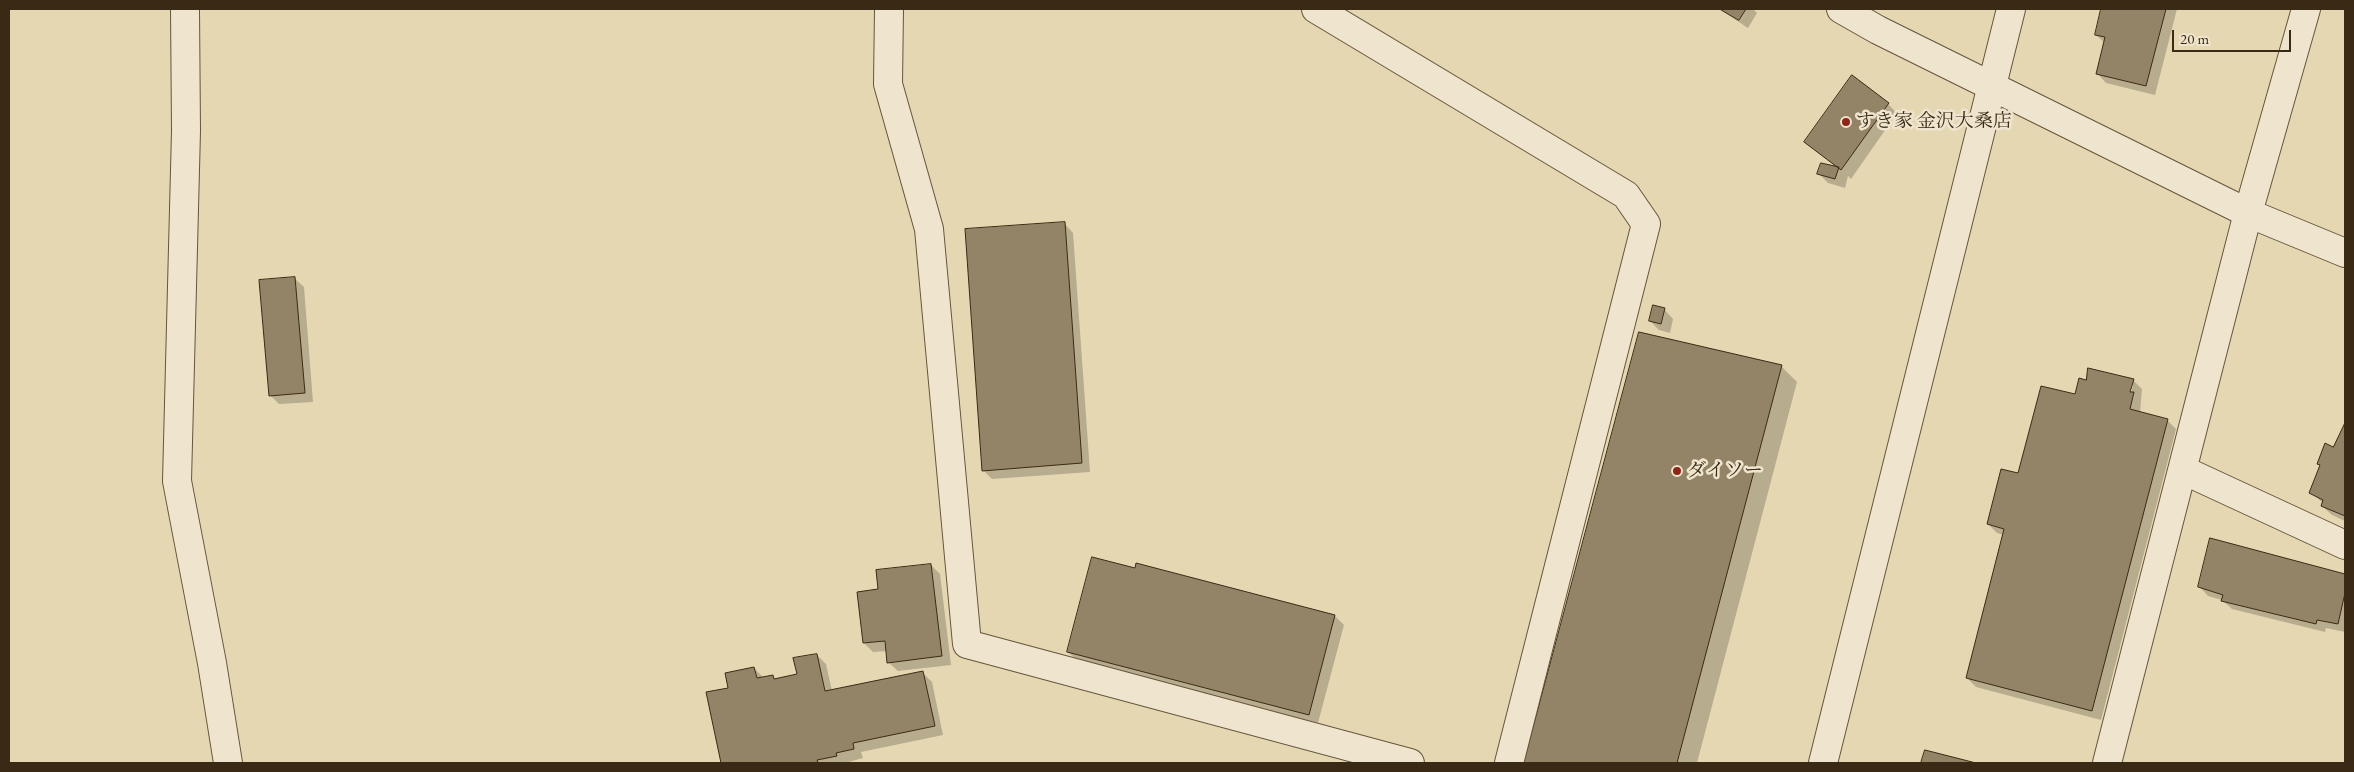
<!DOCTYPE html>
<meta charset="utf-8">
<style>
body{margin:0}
#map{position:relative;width:2354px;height:772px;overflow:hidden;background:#e6d7b3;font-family:"EB Garamond",serif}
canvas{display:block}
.frame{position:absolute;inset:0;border:10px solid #3a2a15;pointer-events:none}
.scale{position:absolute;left:2172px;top:30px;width:119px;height:22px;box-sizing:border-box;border:2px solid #3a2a15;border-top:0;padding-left:6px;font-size:15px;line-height:18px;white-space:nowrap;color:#3a2a15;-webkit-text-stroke:4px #efe5ce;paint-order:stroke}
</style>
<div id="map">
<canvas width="2354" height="772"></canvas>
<div class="frame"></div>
<div class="scale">20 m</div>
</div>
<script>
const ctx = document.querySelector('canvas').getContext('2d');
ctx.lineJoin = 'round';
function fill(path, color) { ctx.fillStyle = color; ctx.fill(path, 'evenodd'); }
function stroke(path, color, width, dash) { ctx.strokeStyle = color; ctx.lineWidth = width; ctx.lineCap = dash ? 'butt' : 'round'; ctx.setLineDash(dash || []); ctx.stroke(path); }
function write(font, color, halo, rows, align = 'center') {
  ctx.font = font + ' "EB Garamond","Noto Serif JP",serif'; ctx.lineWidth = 5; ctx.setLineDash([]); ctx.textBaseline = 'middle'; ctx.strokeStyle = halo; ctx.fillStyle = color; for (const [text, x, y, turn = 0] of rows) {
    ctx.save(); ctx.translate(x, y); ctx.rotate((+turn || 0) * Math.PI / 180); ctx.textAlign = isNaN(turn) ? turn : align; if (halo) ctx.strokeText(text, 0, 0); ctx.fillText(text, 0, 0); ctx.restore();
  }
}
fill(new Path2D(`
 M1719,9H1753L1757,13L1748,28Z
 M2103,9H2177L2155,95L2106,83L2097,73L2105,43L2096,35Z
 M1888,104L1897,113L1851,179L1848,176L1845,188L1828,183L1819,174L1838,168L1805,142Z
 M1064,223L1073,233L1090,472L992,479L983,470Z
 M294,278L304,287L313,402L279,404L270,395Z
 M1664,309L1673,319L1670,333L1659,330L1650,321Z
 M1640,334L1781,366L1797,382L1697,763H1525Z
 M2133,380L2142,389L2140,413L2167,420L2176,429L2101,720L1976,687L1967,678L2004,535L1997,533L1988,524L2019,475L2086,381ZM2131,385H2133L2130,398L2128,397Z
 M2345,426V521L2332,515L2322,506L2323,503L2310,492L2321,466L2319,464L2334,448Z
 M2211,540L2345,575V632L2326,628L2325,632L2232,609L2222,600L2208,596L2199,586Z
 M931,565L940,574L951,665L898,671L888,662L887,651L873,652L864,643L880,590Z
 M1335,616L1344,625L1318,723L1078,661L1068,652Z
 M817,655L826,664L832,691L923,673L932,682L943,735L861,752L863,758L845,763H722L708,693L729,689L754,668L763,677H773L776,680L799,675Z`), '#0003');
const building = new Path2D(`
 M1720,9H1746L1739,20Z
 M2101,9H2166L2146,86L2096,74L2105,37L2095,35Z
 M1852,75L1889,103L1841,170L1804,142Z
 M1821,163L1839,167L1835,179L1817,174Z
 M1065,222L1082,463L982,471L965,229Z
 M295,277L305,393L269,396L259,280Z
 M1653,305L1665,308L1661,324L1649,321Z
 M1639,332L1782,365L1677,763H1524Z
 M2088,368L2134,379L2130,392H2134L2130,409L2168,419L2092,711L1966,678L2004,529L1987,524L2001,469L2018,473L2041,386L2075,394L2079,378L2086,380Z
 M2345,423V516L2321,506L2323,500L2309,493L2320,465L2317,464L2325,443L2333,447Z
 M2210,538L2345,574V593L2338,624L2317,620L2316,624L2221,601L2223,595L2198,587Z
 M1092,557L1135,568L1136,563L1335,615L1309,715L1067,652Z
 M931,564L942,656L887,663L885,641L863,643L857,592L878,589L876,570Z
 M817,654L825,691L923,671L935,726L853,743L854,749L836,753L837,756L817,760L818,763H721L706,692L728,688L725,673L754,667L757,678L773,675L774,679L797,674L793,658Z
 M1925,750L1976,763H1921Z`);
fill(building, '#938467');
stroke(building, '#3a2a15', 1);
const minor = new Path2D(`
 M185,9L186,131L177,481L212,663L228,763
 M889,9L888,84L929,229L967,644L1410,763
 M1316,9L1626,195L1646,224L1509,763
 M1841,9L1878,30L2248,213L2345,253
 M2183,470L2345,545
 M2107,763L2248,213L2306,9`);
const tertiary = new Path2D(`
 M1823,763L2011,9`);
stroke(minor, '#65553c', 30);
stroke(tertiary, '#65553c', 30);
stroke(minor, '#efe5ce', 28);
stroke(tertiary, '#efe5ce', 28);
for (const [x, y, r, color] of [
 [1846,122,5,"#8f2418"],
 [1677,471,5,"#8f2418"]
]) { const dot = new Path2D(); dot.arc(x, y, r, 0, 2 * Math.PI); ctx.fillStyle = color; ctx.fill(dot); stroke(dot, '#efe5ce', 2); }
write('19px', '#3a2a15', '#efe5ce', [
 ["すき家 金沢大桑店",1856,122],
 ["ダイソー",1687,471]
], 'left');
</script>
